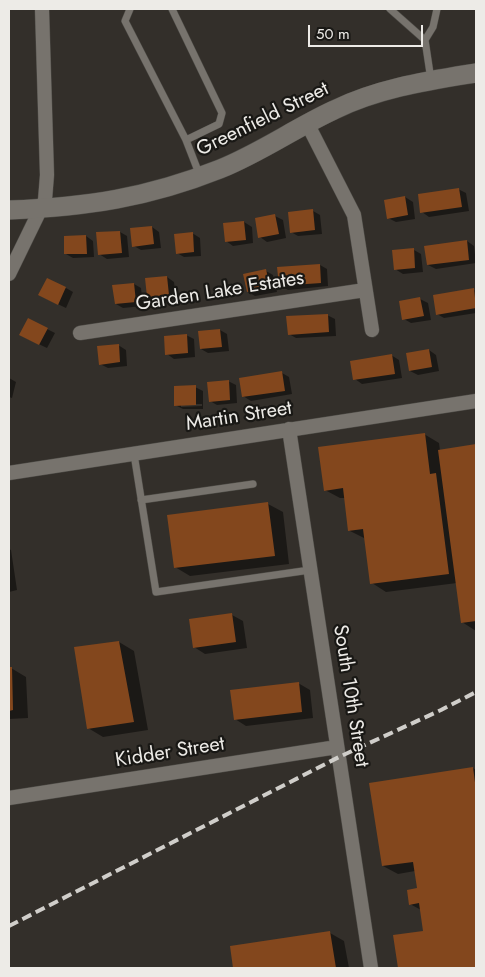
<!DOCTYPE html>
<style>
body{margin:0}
#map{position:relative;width:485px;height:977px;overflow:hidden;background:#332f2a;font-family:Jost,sans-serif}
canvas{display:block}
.frame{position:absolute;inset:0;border:10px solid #edebe7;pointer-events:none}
.scale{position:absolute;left:308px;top:25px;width:115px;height:22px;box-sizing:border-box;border:2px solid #edebe7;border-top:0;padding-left:6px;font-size:15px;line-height:18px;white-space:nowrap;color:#edebe7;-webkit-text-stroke:4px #191815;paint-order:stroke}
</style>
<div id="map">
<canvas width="485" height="977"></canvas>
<div class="frame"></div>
<div class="scale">50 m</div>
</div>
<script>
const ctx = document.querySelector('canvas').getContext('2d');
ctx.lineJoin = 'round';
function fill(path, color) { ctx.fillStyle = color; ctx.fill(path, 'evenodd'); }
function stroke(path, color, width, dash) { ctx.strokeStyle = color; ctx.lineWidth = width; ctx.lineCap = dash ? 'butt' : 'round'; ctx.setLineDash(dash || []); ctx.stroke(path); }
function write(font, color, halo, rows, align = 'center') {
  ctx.font = font + ' Jost,sans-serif'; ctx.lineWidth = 4.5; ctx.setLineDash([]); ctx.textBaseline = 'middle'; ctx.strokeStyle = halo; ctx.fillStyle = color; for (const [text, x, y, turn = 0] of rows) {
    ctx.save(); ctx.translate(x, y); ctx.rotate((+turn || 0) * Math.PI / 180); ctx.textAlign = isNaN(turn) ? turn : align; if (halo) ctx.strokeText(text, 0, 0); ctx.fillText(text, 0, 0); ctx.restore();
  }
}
fill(new Path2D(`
 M458,189L466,193L469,211L429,217L422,212Z
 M405,197L413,202L415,219L396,222L388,218Z
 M313,211L320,215L322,234L298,236L291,232Z
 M275,216L283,220L286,238L267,242L260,237Z
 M244,222L252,227L253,243L233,246L226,241L224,225Z
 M152,227L159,232L161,248L141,250L134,246Z
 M120,232L127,236L129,257L107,259L99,254Z
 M192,233L200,238L201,256L184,257L177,253Z
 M86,236L93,241L94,257L73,258L66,254Z
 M467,241L474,246L476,263L436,269L428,265Z
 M414,250L421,254L423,272L403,274L395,269Z
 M320,265L327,269L328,286L288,290L280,285Z
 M266,271L273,275L277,292L255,296L248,292Z
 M167,277L174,282L176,299L156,301L148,297Z
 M134,284L141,288L143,306L123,308L116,304Z
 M66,288L73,292L66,308L47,299Z
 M474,290L476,291V313L444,318L437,314Z
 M420,299L428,303L431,320L411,323L404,319Z
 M327,315L335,319L336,336L296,338L289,334Z
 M47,329L55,333L47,348L28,339Z
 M220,330L227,334L229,351L208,353L201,349Z
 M186,335L194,339L195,357L174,359L167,354Z
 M118,345L126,350L127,366L108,368L100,364Z
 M429,350L436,355L439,371L418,375L410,371Z
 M391,355L399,360L402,378L362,384L355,379Z
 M282,373L289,377L292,394L251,401L243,396Z
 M9,378L16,382L12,398L9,397Z
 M228,381L236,385L237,403L217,405L210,401Z
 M195,387L203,391V409H183L175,405ZM181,404H202V406L181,407Z
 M424,434L439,443L440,451L476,446V631L462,622L457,583L386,592L372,583L366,539L350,531L345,498H340L325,490Z
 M268,504L283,512L289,564L190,576L175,567Z
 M9,549L11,550L17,590L9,592Z
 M232,615L243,621L247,648L205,654L194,647Z
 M119,642L134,651L148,730L103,737L88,728Z
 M11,668L26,677L28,718L9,719V669Z
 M298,683L310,690L313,718L246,726L235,719Z
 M473,768L476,770V968H399L394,936L424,932L421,910L410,904L418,889L415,871L398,874L383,866Z
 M330,933L344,941L349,968H235L231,947Z`), '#0007');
fill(new Path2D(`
 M459,188L462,207L420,213L418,194Z
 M405,196L408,215L387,219L384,200Z
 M313,209L315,230L290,233L288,212Z
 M275,214L279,234L258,238L255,218Z
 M244,221L246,240L225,242L223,223Z
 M152,226L154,244L132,247L130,228Z
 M120,231L122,253L98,255L96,232Z
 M193,232L194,252L176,254L174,234Z
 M86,235L87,254H64V236Z
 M467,240L469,260L427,265L424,246Z
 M414,248L415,268L394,270L392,250Z
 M320,264L321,283L279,286L277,267Z
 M266,269L270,288L247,292L243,274Z
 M167,276L169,295L147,297L145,278Z
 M47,278L66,287L58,305L38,295Z
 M134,283L136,302L115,304L112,285Z
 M474,288L476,308L436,315L433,295Z
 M420,297L424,316L402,320L399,301Z
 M328,314L329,332L288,335L286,316Z
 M28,318L48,328L39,345L19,335Z
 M220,329L222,347L200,349L198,331Z
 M187,334L188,353L165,355L164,336Z
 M119,344L120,362L99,365L97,346Z
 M429,349L432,367L409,371L406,353Z
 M392,354L395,374L353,380L350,361Z
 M282,371L285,391L242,397L239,378Z
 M229,380L230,400L209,402L207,382Z
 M196,385V405L174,406V386Z
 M425,433L430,474L436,473L449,574L370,584L363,529L348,531L343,488L324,491L318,447Z
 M476,444V621L461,623L438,450Z
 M268,502L275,556L174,568L167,515Z
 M232,613L236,642L193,648L189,619Z
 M119,641L134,722L87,729L74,647Z
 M9,667H12L13,710L9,711Z
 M299,682L302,712L234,720L230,690Z
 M473,767L476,790V968H398L393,935L423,931L419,903L409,905L407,890L417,888L413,862L382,866L369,783Z
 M330,931L336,968H233L230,946Z`), '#83471d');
const lane = new Path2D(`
 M130,9L125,21L186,140L200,176
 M172,9L222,113L219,124L186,140
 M390,9L425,40
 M431,80L425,40L433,27L437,9
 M134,454L156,592L310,570
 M141,500L253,484`);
const street = new Path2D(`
 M307,123L354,215L372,330
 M9,274L45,200L47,175L42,9
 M80,333L365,290
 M289,429L371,968
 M9,473L476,401
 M9,798L337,747`);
const secondary = new Path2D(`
 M9,210C86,207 147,198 220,169C260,153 295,128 334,110C379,88 427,81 476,73`);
stroke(lane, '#4d4b46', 8);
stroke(street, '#4d4b46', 15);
stroke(secondary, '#4d4b46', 20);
stroke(lane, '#77736d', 7);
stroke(street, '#77736d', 14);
stroke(secondary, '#77736d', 19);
stroke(new Path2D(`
 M9,926L339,757L441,710L476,692`), '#d0ceca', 4, [10, 5]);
write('20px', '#edebe7', '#191815', [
 ["Greenfield Street",263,120,-26],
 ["Garden Lake Estates",220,292,-9],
 ["Martin Street",239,417,-9],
 ["South 10th Street",350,696,81],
 ["Kidder Street",170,753,-9]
]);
</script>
